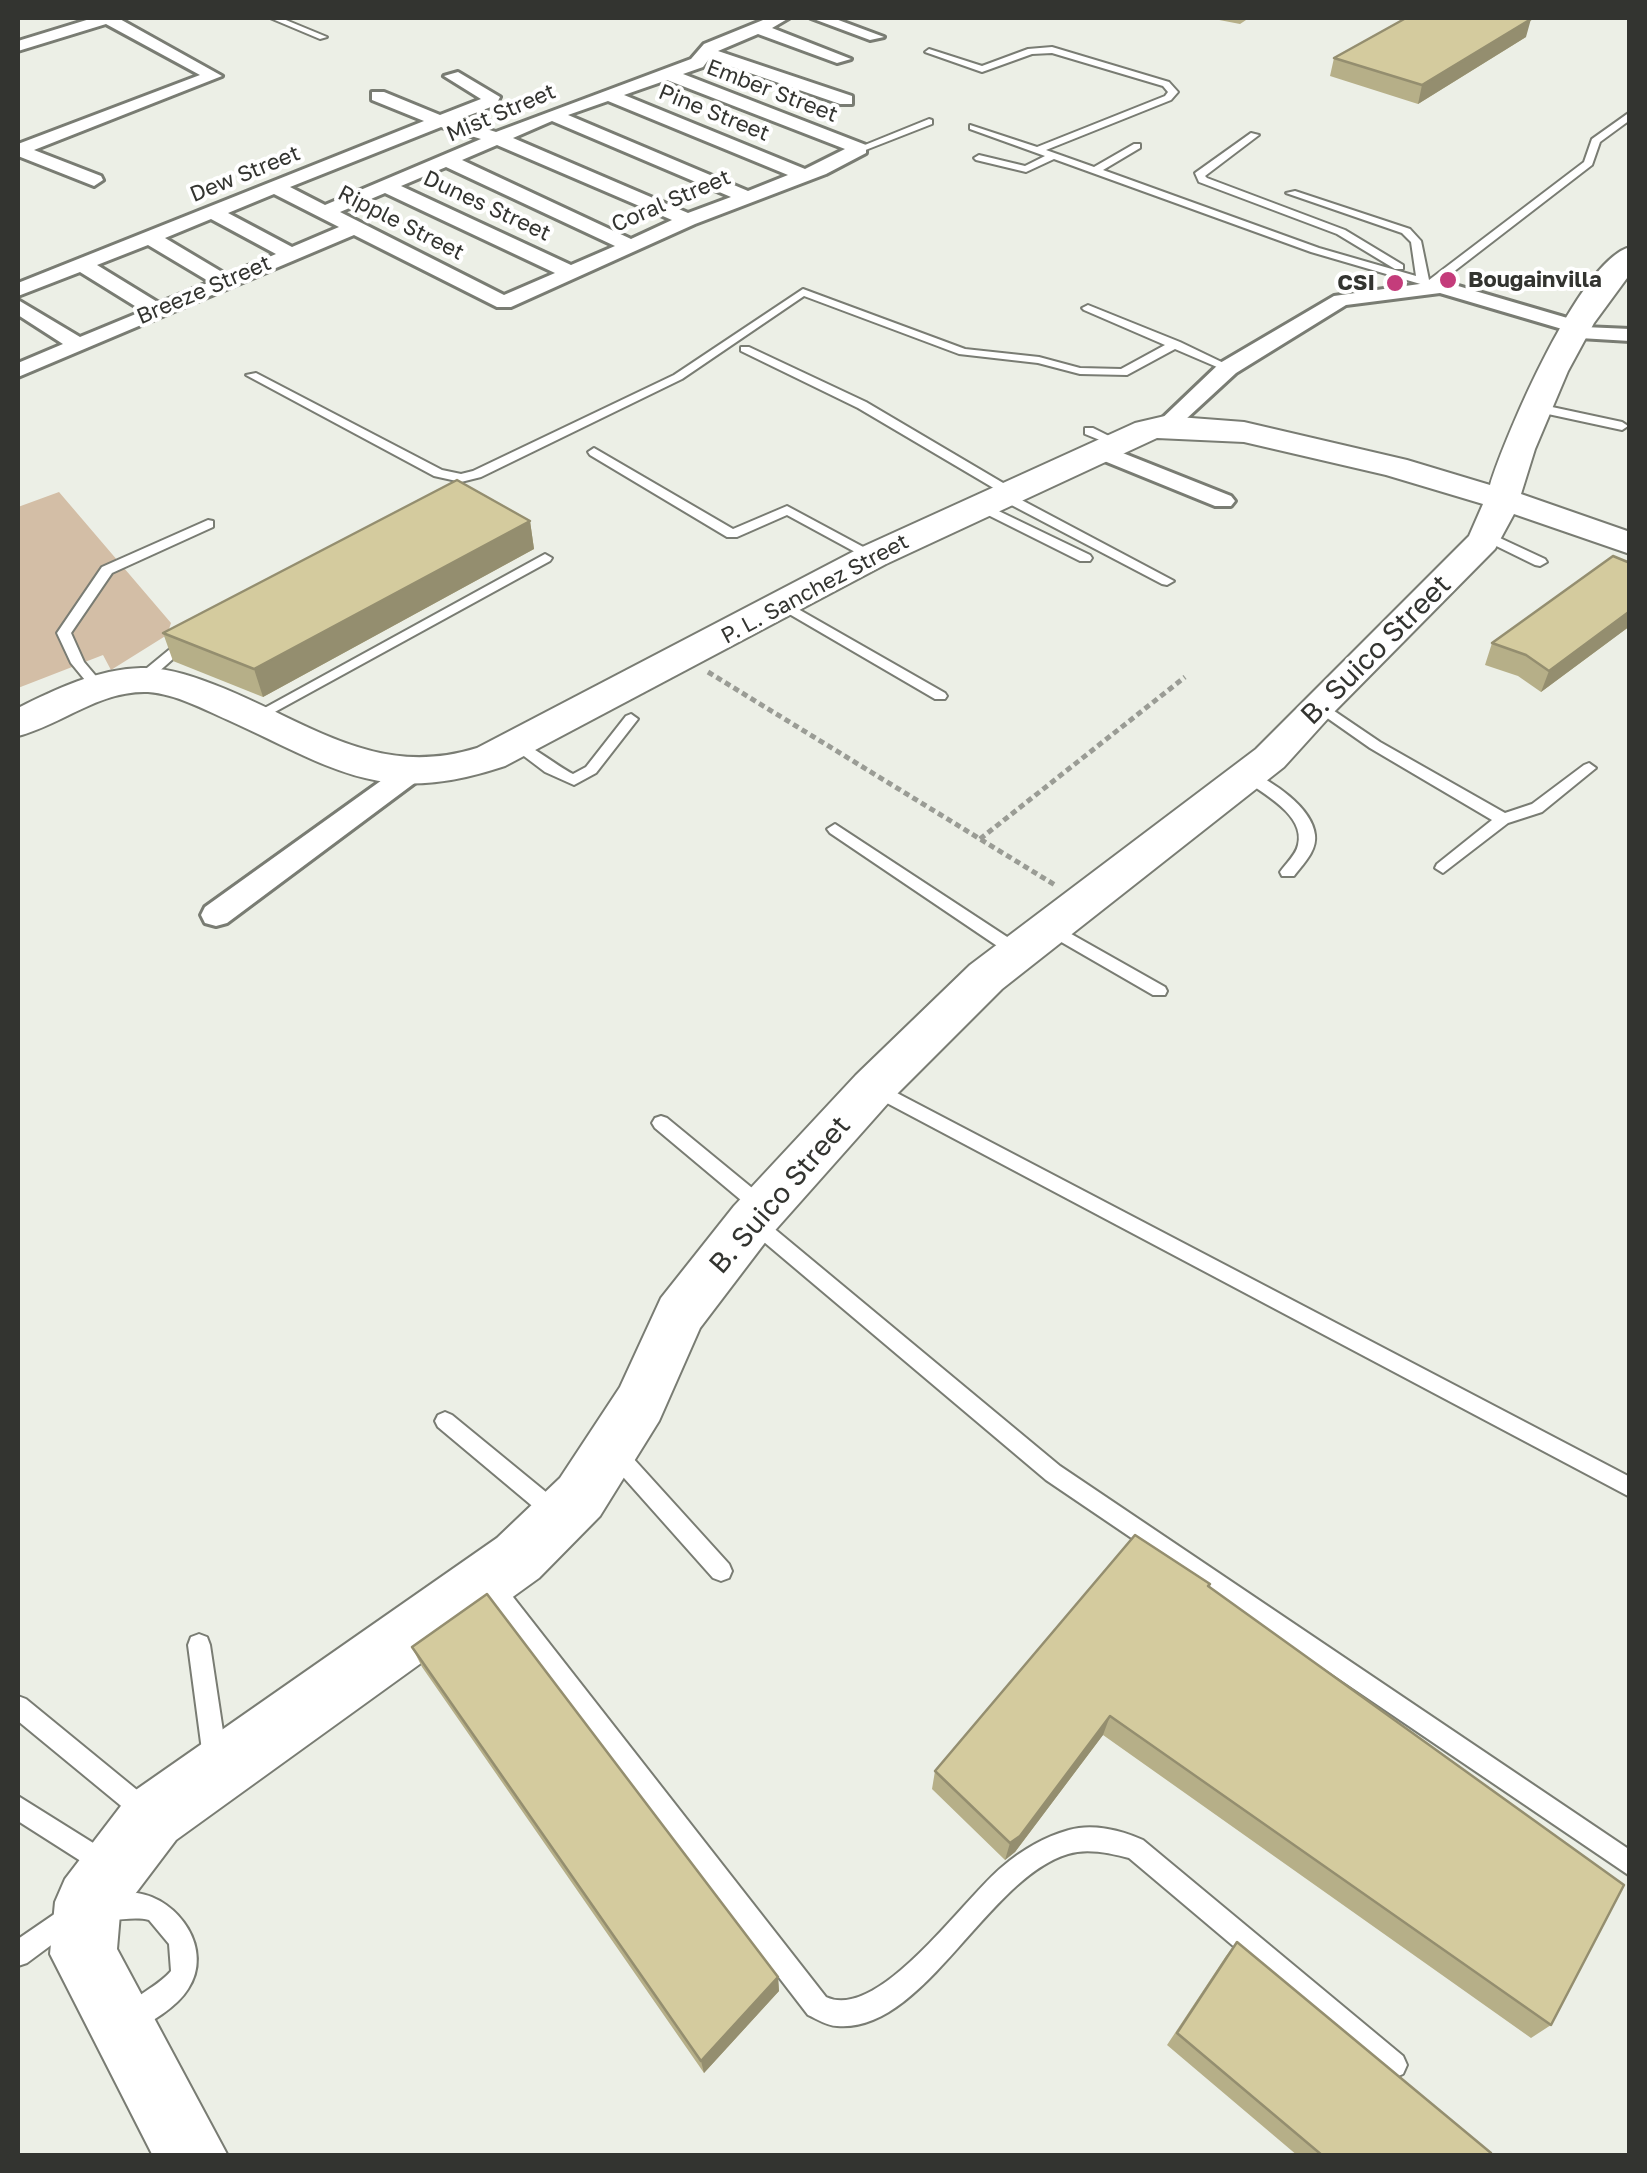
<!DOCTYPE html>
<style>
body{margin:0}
#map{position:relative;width:1647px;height:2173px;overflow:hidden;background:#ecefe6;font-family:"Golos Text",sans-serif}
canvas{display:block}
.frame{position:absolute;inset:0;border:20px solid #333430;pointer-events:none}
</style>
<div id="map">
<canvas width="1647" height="2173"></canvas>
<div class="frame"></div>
</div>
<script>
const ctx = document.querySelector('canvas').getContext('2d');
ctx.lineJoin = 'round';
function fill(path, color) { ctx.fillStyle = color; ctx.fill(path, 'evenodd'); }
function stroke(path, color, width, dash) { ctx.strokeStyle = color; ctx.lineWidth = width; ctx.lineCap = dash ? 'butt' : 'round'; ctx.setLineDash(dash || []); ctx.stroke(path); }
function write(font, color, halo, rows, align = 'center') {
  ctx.font = font + ' "Golos Text",sans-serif'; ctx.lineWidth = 8; ctx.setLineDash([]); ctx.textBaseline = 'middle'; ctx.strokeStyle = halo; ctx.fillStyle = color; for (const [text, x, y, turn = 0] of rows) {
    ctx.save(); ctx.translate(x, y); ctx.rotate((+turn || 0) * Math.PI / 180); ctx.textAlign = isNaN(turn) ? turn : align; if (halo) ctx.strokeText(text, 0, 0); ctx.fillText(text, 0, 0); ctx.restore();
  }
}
fill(new Path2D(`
 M59,492L171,623L167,635L111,670L103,655L18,688V507Z`), '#d3bea6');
const lane = new Path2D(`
 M270,18H281L327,37L320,39Z
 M1052,47L1169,82L1178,92L1171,100L1046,150L1094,167L1134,144H1140V148L1103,170L1319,248L1416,276L1411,242L1402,233L1286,193L1295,191L1410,229L1421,241L1429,280L1584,162L1592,139L1630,112V120L1600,142L1592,165L1439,283L1446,287L1441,290L1311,252L1054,159L1026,172L976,160L974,158L979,155L1025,166L1045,156L970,129V125L1037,147L1165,96L1168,92L1163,86L1052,53L1032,54L982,72L925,52L929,49L982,66L1028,49Z
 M929,119L932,120V124L863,151L855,149Z
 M1251,133L1259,135L1205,176L1207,178L1345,230L1403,265V269H1395L1337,234L1199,182L1195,173Z
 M803,289L965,349L1039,357L1080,368L1121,369L1165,345L1084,310L1082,308L1088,305L1180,342L1234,368L1224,370L1175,349L1127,375L1080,374L1038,363L959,354L804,296L682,379L481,477L461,482L434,476L246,375L256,373L442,470L461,474L473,471L674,375Z
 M741,347H749L866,402L1015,490L1017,493L1014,496L1174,581L1167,585L1162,584L1000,499L998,496L1002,493L858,408L741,351Z
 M1538,404L1622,422L1628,426L1622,430L1534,411L1532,408Z
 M1085,428H1093L1123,443L1117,447L1085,434Z
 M594,448L733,529L787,506L880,556L873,560L868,559L787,515L737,537H727L590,455L588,452Z
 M982,503L1090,555L1092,558L1090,561H1080L978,510V504Z
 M208,520L213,521V527L112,573L71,633L84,662L106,688L104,691H94L71,663L57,633L102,567Z
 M1487,532L1545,559L1547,562L1540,566L1535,565L1482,539L1481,536Z
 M545,554L552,558L550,561L262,719H252L250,716Z
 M784,601L945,693L947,696L945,699H935L779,608V602Z
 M187,635L192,636V642L146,683H136V677Z
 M1318,700L1380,742L1505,813L1532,804L1584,765L1589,763L1596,768L1542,812L1508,823L1443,873L1435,868L1437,864L1492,820L1370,748L1313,708V702Z
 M631,714L638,719L596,773L574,785L545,772L508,744L510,741C527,740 555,765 573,774L586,767L626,716Z
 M1248,771C1271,780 1312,807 1315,835C1317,851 1303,864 1294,876H1282L1280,872C1286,863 1296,855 1298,845C1306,815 1262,793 1243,779L1241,776Z
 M835,824L1024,948L1026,952L1024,956H1012L830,833L827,829Z
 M1050,922L1165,987L1167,991L1165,995H1153L1044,932L1042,928L1044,924Z
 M874,1081L1630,1477V1497L868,1093L865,1088L868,1083Z
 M661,1116L667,1118L768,1201L770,1206L768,1211L761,1214L754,1211L655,1128L652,1123L655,1118Z
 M752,1213L759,1216L1060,1466L1630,1850V1876L1046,1480L745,1226L743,1221L745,1216Z
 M445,1412L452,1415L563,1506L567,1513L563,1520L556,1523L549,1520L438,1427L435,1421L438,1415Z
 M615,1444L622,1446L729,1564L732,1571L729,1578L721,1581L713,1578L608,1460L605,1453L608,1446Z
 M491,1576L499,1579L826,1997C879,2022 964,1898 1002,1867C1022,1850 1044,1837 1069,1830C1092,1823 1121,1830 1143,1840L1403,2056L1407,2065L1403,2074L1394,2078L1385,2074L1129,1858C1109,1853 1087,1848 1068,1854C987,1878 923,2034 837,2026C827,2026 817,2019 808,2015L483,1593L480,1586L483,1579Z
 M199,1634L207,1637L210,1645L227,1758L223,1766L215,1770L207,1766L203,1758L188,1645L191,1637Z
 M18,1696L26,1699L153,1803L157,1811L153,1819L145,1823L137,1819L18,1721Z
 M18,1796L114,1856L118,1864L114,1872L106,1876L98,1872L18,1821Z
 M137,1893C179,1899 214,1950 188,1989C177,2007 149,2024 130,2032L121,2028L117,2019C126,1998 156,1989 171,1971L169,1944L149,1920C131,1915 111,1924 94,1917L91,1908L94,1899L103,1896Z
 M72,1902L81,1905L84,1914L81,1923L27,1963L18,1966V1939Z`);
const street = new Path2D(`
 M93,18H118L222,76L34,150L101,176L103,180L94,186L18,156V144L200,75L106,24L18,51V41Z
 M768,18H789L772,28L851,59L837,63L758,34L718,51L852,96V104H840L709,59L703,67L683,74L866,145V153L826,174L695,224L511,307H497L354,235L18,377V363L63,344L18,315V300L80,337L143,311L80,272L18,296V283L424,121L372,100V92H384L440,115L481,99L444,76L458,72L500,97L496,105L457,120L496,132L691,59L704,44ZM667,80L845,149L805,169L624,95ZM608,101L788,175L748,191L568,115ZM552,121L731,197L688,213L513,138ZM441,127L481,139L325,205L290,187ZM497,145L672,220L631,239L462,160ZM446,167L615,246L571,265L401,186ZM385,193L555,273L504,295L340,212ZM274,194L339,227L292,247L228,213ZM211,219L276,254L227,275L165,238ZM148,245L210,282L159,303L97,265Z
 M811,18H833L884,37L870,40Z
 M1441,281L1581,322L1584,327L1630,329V341L1563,337L1562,329L1440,293L1346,305L1236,373L1173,431L1165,433L1154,426L1220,363L1334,296Z
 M1100,444L1231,496L1235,501L1231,506H1215L1092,456L1089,451L1092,446Z
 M406,767L416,770L420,776L416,782L227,923L216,926L205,923L201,915L205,907L396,770Z`);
const secondary = new Path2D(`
 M1630,247V274L1594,323L1568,371L1535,449L1521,494L1630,532V554L1514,514L1495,549L1332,714L1284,767L1002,989L890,1101L770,1236L700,1328L659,1421L600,1516L539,1578L176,1840L120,1914L117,1949L228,2156H153L50,1954L55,1902L65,1879L130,1794L497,1538L560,1478L620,1387L661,1298L734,1206L856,1075L970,965L1256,749L1469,536L1483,504L1386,475L1244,442L1157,438L886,564L505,766C381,807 338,770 228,720C203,709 176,694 148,692C100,690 63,724 18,736V708C56,689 98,669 141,668C169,667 198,678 223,688C311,724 378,779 477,748L860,548L1135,423L1165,416L1244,422L1407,460L1490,485C1505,436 1580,260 1630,247Z`);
stroke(lane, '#797c73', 4);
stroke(street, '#797c73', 6);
stroke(secondary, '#797c73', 4);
stroke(new Path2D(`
 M708,672L1055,885
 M980,839L1185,677`), '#9a9c95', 5, [6, 4]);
fill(lane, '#fff');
fill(street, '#fff');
fill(secondary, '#fff');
fill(new Path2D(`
 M1209,18H1249L1240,24Z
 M1526,37L1418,104L1330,76L1334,58Z
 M530,521L534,549L263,697L173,661L163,633Z
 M1630,563V626L1541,692L1518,676L1485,665L1492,643Z
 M1208,1587L1551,2025L1531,2038L1103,1735L1015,1852L1005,1860L932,1789L935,1771Z
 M412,1647L778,1977L779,1991L704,2073L422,1667Z
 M1237,1942L1490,2156H1298L1167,2045L1226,1956Z`), '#b6af88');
fill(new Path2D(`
 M1531,19L1526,37L1418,104L1422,85Z
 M530,521L534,549L263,697L254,669Z
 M1630,611V626L1541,692L1549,671Z
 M1110,1716L1103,1735L1015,1852L1005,1860L1010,1843Z
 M778,1977L779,1991L704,2073L701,2061Z`), '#948e6f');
const building = new Path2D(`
 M1406,18H1525L1531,19L1422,85L1334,58Z
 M457,480L530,521L254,669L163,633Z
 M1613,556L1630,563V611L1549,671L1526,655L1492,643Z
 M1135,1535L1210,1584L1208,1586L1624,1885L1551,2025L1110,1716L1020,1836L1010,1843L935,1771Z
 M487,1594L778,1977L701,2061L412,1647Z
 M1237,1942L1491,2153L1490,2156H1323L1177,2033Z`);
fill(building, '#d4cb9e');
stroke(building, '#948e6f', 2.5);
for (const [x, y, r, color] of [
 [1448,280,10,"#c43c7b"],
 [1395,283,10,"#c43c7b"]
]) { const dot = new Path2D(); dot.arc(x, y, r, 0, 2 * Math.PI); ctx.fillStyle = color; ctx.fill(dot); stroke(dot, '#fff', 4); }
write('22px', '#333430', '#fff', [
 ["Ember Street",772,91,21],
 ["Mist Street",501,113,-23],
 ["Pine Street",714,113,22],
 ["Dew Street",245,174,-22],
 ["Coral Street",671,201,-23],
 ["Dunes Street",487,206,25],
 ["Ripple Street",401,223,27],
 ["Breeze Street",204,290,-23],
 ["P. L. Sanchez Street",815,589,-28]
]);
write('bold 22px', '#333430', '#fff', [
 ["Bougainvilla",1468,280],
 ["CSI",1375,283,"right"]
], 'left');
write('28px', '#333430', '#fff', [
 ["B. Suico Street",1376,650,-45],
 ["B. Suico Street",780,1195,-49]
]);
</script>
